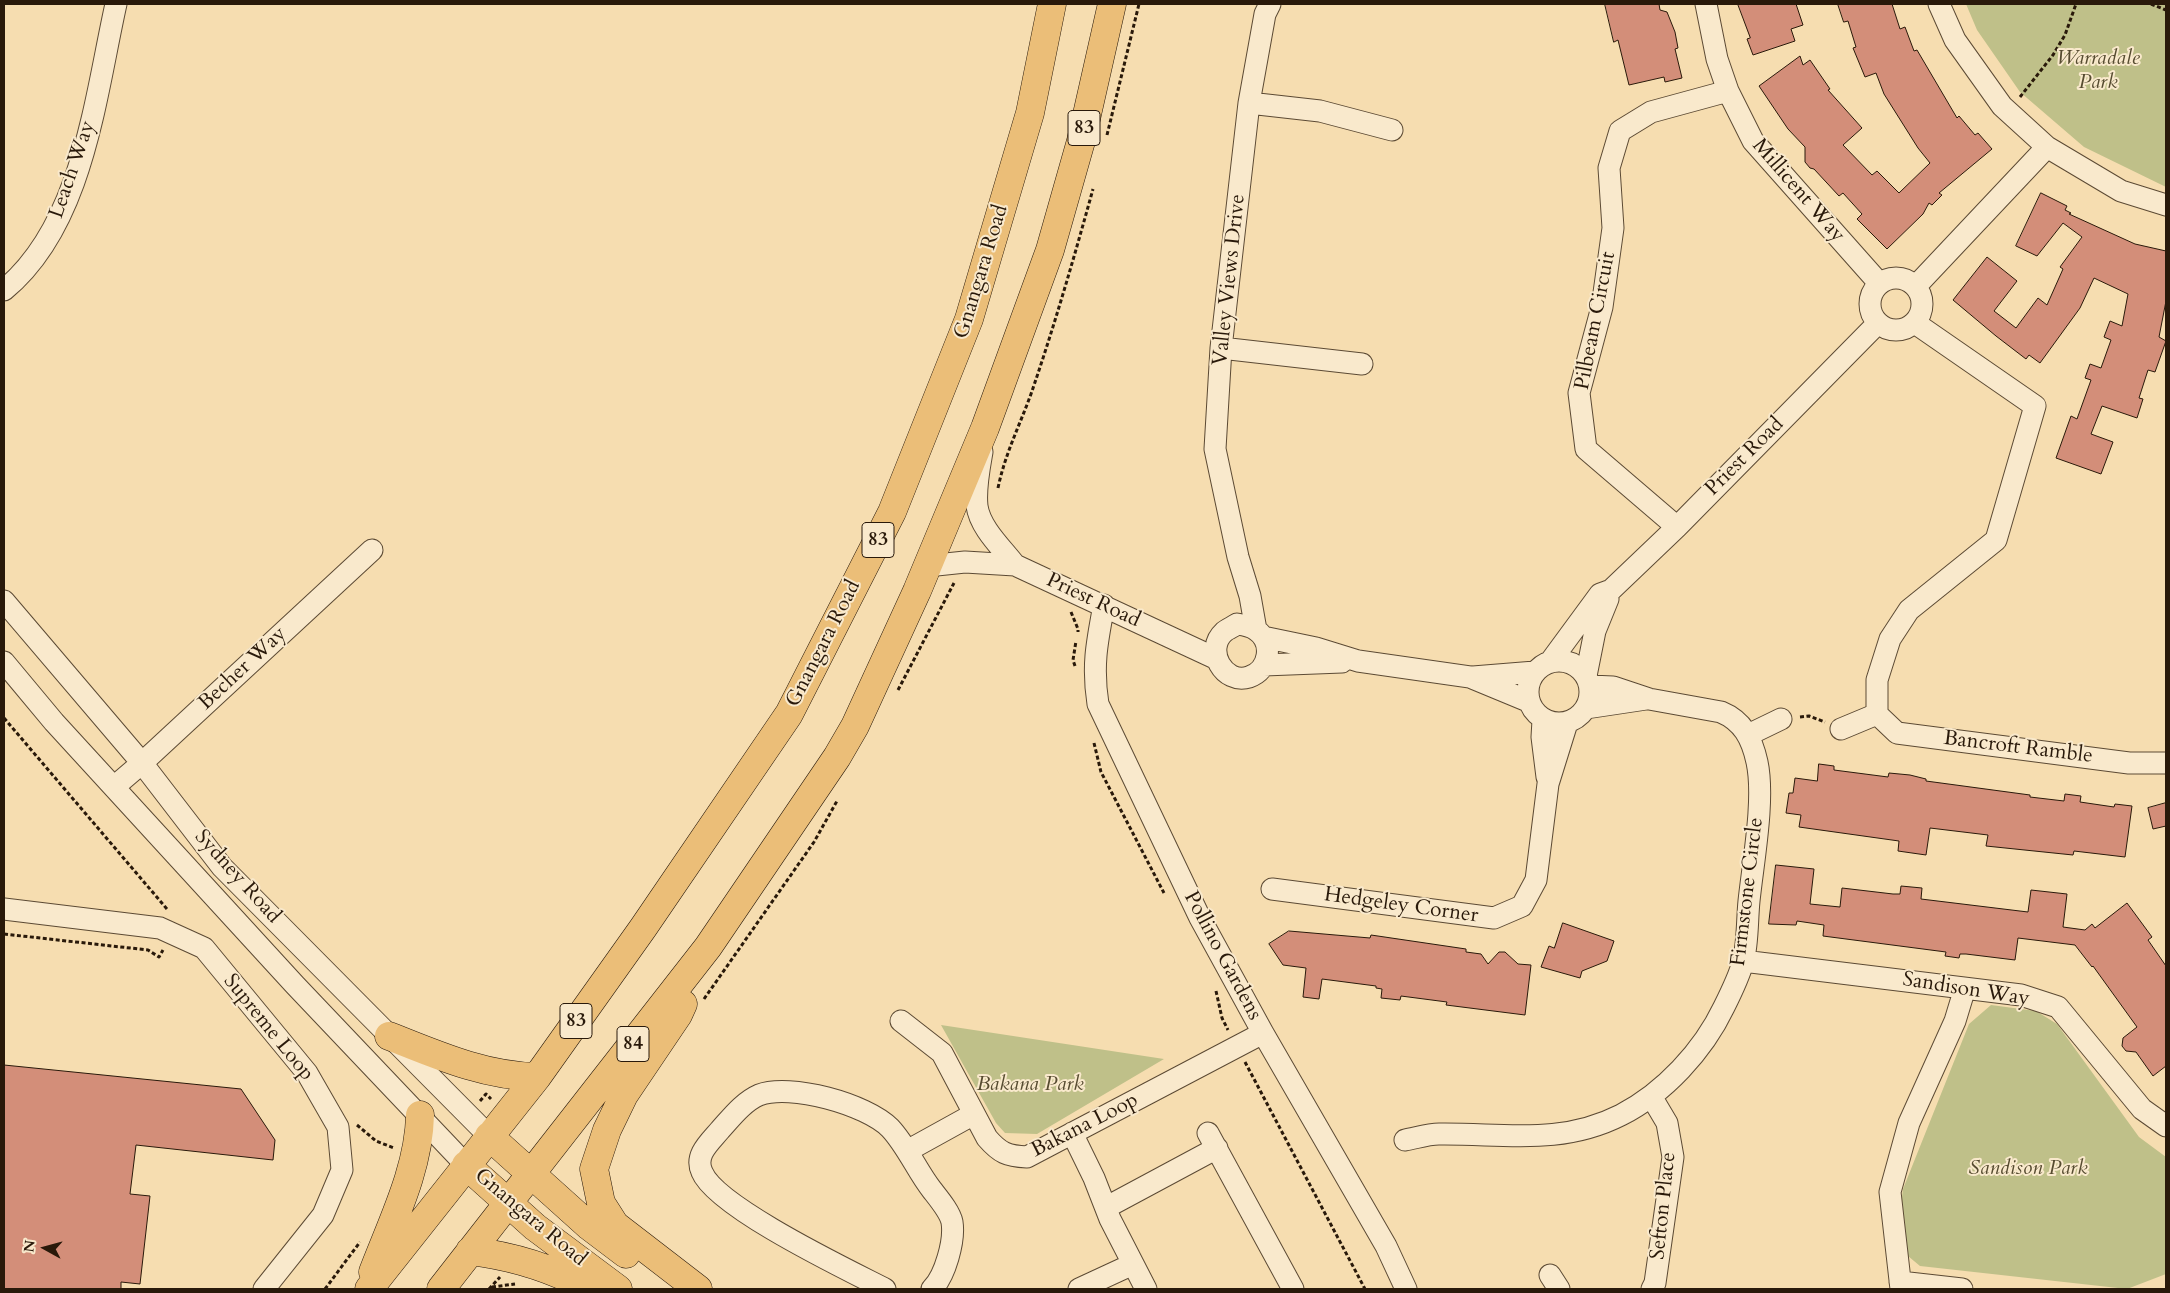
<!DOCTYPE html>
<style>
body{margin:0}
#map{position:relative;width:2170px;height:1293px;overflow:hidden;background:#f6ddb0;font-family:Cardo,serif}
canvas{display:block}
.frame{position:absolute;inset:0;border:5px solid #29190a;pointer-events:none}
.north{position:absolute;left:20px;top:1223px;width:50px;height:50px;-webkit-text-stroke:4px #f9e9cc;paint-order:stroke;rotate:277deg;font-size:14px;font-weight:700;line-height:20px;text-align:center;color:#29190a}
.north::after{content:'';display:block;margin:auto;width:18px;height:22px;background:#29190a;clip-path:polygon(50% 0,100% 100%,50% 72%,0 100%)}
</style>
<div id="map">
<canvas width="2170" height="1293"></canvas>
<div class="frame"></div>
<div class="north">N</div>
</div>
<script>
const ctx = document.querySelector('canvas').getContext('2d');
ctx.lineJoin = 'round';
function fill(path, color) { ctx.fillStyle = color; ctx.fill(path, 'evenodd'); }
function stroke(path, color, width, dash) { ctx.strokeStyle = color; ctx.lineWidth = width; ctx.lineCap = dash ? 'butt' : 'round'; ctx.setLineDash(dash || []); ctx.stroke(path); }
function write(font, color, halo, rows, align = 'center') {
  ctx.font = font + ' Cardo,serif'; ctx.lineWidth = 4; ctx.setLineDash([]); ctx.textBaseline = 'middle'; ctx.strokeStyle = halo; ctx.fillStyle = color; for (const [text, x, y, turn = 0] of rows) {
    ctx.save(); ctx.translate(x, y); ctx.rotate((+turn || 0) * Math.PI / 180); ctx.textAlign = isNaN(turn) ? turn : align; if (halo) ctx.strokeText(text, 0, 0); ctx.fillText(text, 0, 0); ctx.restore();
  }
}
fill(new Path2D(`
 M1966,4H2166V187L2084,147L2020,92L1977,30Z
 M1991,1005L2036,1011L2057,1024L2139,1137L2166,1157V1274L2127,1289L1920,1266L1908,1256L1899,1220L1903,1189L1969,1024Z
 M941,1025L1164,1059L1037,1134L1005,1133L996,1123Z`), '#bfc089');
const building = new Path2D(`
 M1605,4H1659L1660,10L1667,12L1675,32L1678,48L1675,49L1682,78L1665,82L1664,77L1629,85L1618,40L1614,42Z
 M1738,4H1796L1803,25L1791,29L1795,41L1753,55L1747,39L1750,38Z
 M1838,4H1892L1900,29L1905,27L1914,51L1917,50L1957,118L1959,116L1975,135L1978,133L1992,149L1939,193L1942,195L1932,205L1929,203L1923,214L1887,249L1857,219L1862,214L1843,193L1839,196L1814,169L1810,168L1805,162V147L1788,129L1759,86L1800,56L1803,65L1810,60L1830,89L1828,90L1862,128L1843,145L1872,175L1877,171L1899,193L1930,163L1918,148L1884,94L1876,73L1865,77L1853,48L1856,47L1848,21L1844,22Z
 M2041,193L2067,206L2065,210L2071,213L2069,214L2135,244L2166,251V301L2159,337L2166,341L2155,372L2148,370L2139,398L2143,399L2137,418L2102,406L2091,434L2113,442L2101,474L2056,458L2071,416L2077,419L2091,380L2085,378L2090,364L2101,368L2111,340L2104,337L2110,321L2122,326L2128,294L2094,278L2080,308L2040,363L2029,355L2026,359L1996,336L1953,300L1987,257L2017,281L1994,311L2016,328L2038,298L2047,305L2063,269L2060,267L2082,237L2063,223L2037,256L2016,246Z
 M1819,764L1834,766V770L1888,777L1889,773L1910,775L1926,779V781L2030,795V797L2064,801L2065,794L2081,796L2080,802L2114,807L2115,804L2132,806L2125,857L2074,851L2073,855L1986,846L1988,835L1930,828L1926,855L1898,851L1899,841L1799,827L1801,815L1786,813L1789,793H1793L1795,778L1817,781Z
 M2166,803V826L2153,829L2148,808Z
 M1776,865L1814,869L1810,904L1840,907L1842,888L1893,894H1900L1901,886L1922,888L1921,899L2028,912L2031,890L2067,894L2063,927L2085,930L2092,924L2095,928L2127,903L2152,937L2148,940L2166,966V1066L2153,1076L2136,1052L2126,1051L2122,1046L2123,1038L2137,1027L2093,966L2092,967L2075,945L2018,938L2015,960L1966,954H1960L1959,958L1945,956L1946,952L1823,936L1824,925L1797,921L1796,925L1769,924Z
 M1563,923L1614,941L1607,961L1582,971L1580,978L1541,967L1549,946L1554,948Z
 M1289,931L1370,938L1371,935L1466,949V952L1481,954L1488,964L1499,952H1505L1518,964L1531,965L1525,1015L1446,1005L1447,1002L1401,996L1400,1000L1381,998L1382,989L1376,988V986L1322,979L1319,999L1303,997L1306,968L1283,965L1269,944Z
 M4,1065L241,1089L275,1140L273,1160L136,1145L130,1194L150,1196L140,1284L121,1282V1289H4Z`);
fill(building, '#d38e79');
stroke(building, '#29190a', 1);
const minor = new Path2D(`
 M1706,4L1717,59L1728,91L1753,141L1879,283
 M1939,4L1955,40L2002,106L2047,147L2121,191L2166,205
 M1249,103L1320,111L1392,130
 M1870 304a26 26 0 1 1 52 0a26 26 0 1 1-52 0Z
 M1916,286L2047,147
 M4,290C83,225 95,98 116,4
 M1915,323L2035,406L1996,540L1909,610L1890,639L1877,680V714L1897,733L2129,763H2166
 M1221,348L1362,364
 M982,452C979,469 975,489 977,506C980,528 1002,548 1015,565
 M1677,527L1586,449L1579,393L1602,307L1613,228L1609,168L1620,131L1651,112L1728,91
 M927,566L965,562L1015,565L1217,659
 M4,601L142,763L222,867L489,1136
 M1104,605C1097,642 1092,666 1098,704L1200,918L1263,1033L1386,1246L1406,1289
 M1237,624C1243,625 1251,626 1256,630C1274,642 1270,670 1249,677C1224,685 1204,650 1224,632C1227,629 1233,627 1237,624Z
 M1256,630L1250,596L1238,557L1215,449L1221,348L1249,103L1265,14L1270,4
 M1263,637L1316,648L1358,661L1470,677L1528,701
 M1528 692a31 31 0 1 1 62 0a31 31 0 1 1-62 0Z
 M4,662L54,722L295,985L466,1165
 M1550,662L1600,594L1611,590L1677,527L1878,323
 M1264,665L1342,662
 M1586,676L1595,631L1608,599
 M1473,677L1535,672
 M1586,708L1646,699
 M1543,720L1542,737L1547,777
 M1841,729L1877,714
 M1748,735L1781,719
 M114,787L142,763L372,550
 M1272,889L1494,918L1522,906L1536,880L1548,784L1567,723
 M4,909L160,928L204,948L307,1073L338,1127L342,1170L323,1215L264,1289
 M1743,961L2021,995L2058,1007L2142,1109L2166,1126
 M901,1021L942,1053L987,1138C1000,1153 1007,1156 1027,1157L1263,1033
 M1651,1096L1667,1123L1673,1157L1655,1283L1652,1289
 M1072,1133L1094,1178L1110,1219L1146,1289
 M1208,1133L1293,1289
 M1405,1140C1416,1138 1428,1134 1439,1134C1503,1133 1560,1146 1621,1115C1664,1093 1703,1051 1724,1007C1731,993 1739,977 1743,962C1748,943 1747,921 1749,901C1753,862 1765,799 1757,762C1752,739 1743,721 1721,712L1649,699L1613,687L1590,686
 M907,1151L974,1114
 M1107,1207L1217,1148
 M1550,1275L1559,1289
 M1900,1282L1962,1289
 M885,1289C848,1270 716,1207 702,1172C694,1155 710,1142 720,1130C731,1118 743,1102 759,1095C790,1083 866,1104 890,1128C907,1146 917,1171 932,1190C939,1199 950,1212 952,1222C955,1241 945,1276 932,1289
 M1079,1289L1133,1264
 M1901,1289L1890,1192L1909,1123L1955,1021L1965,988`);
const major = new Path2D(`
 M683,1004L678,1015L624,1095L607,1130L594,1169L601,1203L615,1225L698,1289
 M389,1036C437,1055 484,1076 537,1077
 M489,1136L589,1226L626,1254
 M466,1165L535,1227L618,1289
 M470,1251C513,1256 552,1268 590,1289
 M373,1272C392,1222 419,1169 420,1115
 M369,1289L537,1077L643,928L789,714L892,512L969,319L1030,113L1052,4
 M441,1289L708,947L837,757L855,726L917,591L985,428L1050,250L1081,141L1112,4`);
stroke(minor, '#5c4a34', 23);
stroke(major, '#29190a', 29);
stroke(new Path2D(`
 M2151,4L2166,10
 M2020,97L2053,55L2065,35L2076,4
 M1107,135L1139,4
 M998,488C1005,454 1019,427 1031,394C1054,327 1074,258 1093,189
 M1071,612L1078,629V632
 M1075,666L1073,660L1076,641
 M898,690L954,583
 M1800,717L1809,716L1825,722
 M4,718L167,909
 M1094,743L1101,772L1164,893
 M4,934L148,950L159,957L163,950
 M1216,991L1222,1018L1228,1030
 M704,999L814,842L837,801
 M1245,1062L1365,1289
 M480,1101L486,1094L491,1099
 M357,1125L376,1141L394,1148
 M492,1287L515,1284
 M325,1289L360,1242
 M489,1289L500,1277`), '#29190a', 3, [4, 2.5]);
stroke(minor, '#f9e9cc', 21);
stroke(major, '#ebbe78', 28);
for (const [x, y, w] of [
 [1084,128,32],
 [878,540,32],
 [576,1021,32],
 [633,1044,32]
]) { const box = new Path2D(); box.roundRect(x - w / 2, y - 17.5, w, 35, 4); ctx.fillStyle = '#f9e9cc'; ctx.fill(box); stroke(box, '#29190a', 1); }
write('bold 20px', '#29190a', null, [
 ["83",1084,128],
 ["83",878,540],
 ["83",576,1021],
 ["84",633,1044]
]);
write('italic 21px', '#564b30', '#f9e9cc', [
 ["Warradale",2098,59],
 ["Park",2098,83],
 ["Bakana Park",1030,1085],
 ["Sandison Park",2028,1169]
]);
write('21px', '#29190a', '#f9e9cc', [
 ["Leach Way",73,170,-71],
 ["Millicent Way",1798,191,49],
 ["Gnangara Road",982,272,-73],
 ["Valley Views Drive",1230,280,-84],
 ["Pilbeam Circuit",1596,321,-79],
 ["Priest Road",1745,457,-45],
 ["Priest Road",1093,601,25],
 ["Gnangara Road",824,644,-63],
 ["Becher Way",243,669,-43],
 ["Bancroft Ramble",2018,748,7],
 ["Sydney Road",237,877,48],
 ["Firmstone Circle",1748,892,-83],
 ["Hedgeley Corner",1401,906,8],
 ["Pollino Gardens",1222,956,62],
 ["Sandison Way",1966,990,9],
 ["Supreme Loop",268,1028,51],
 ["Bakana Loop",1085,1126,-27],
 ["Sefton Place",1664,1206,-84],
 ["Gnangara Road",530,1218,40]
]);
</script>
